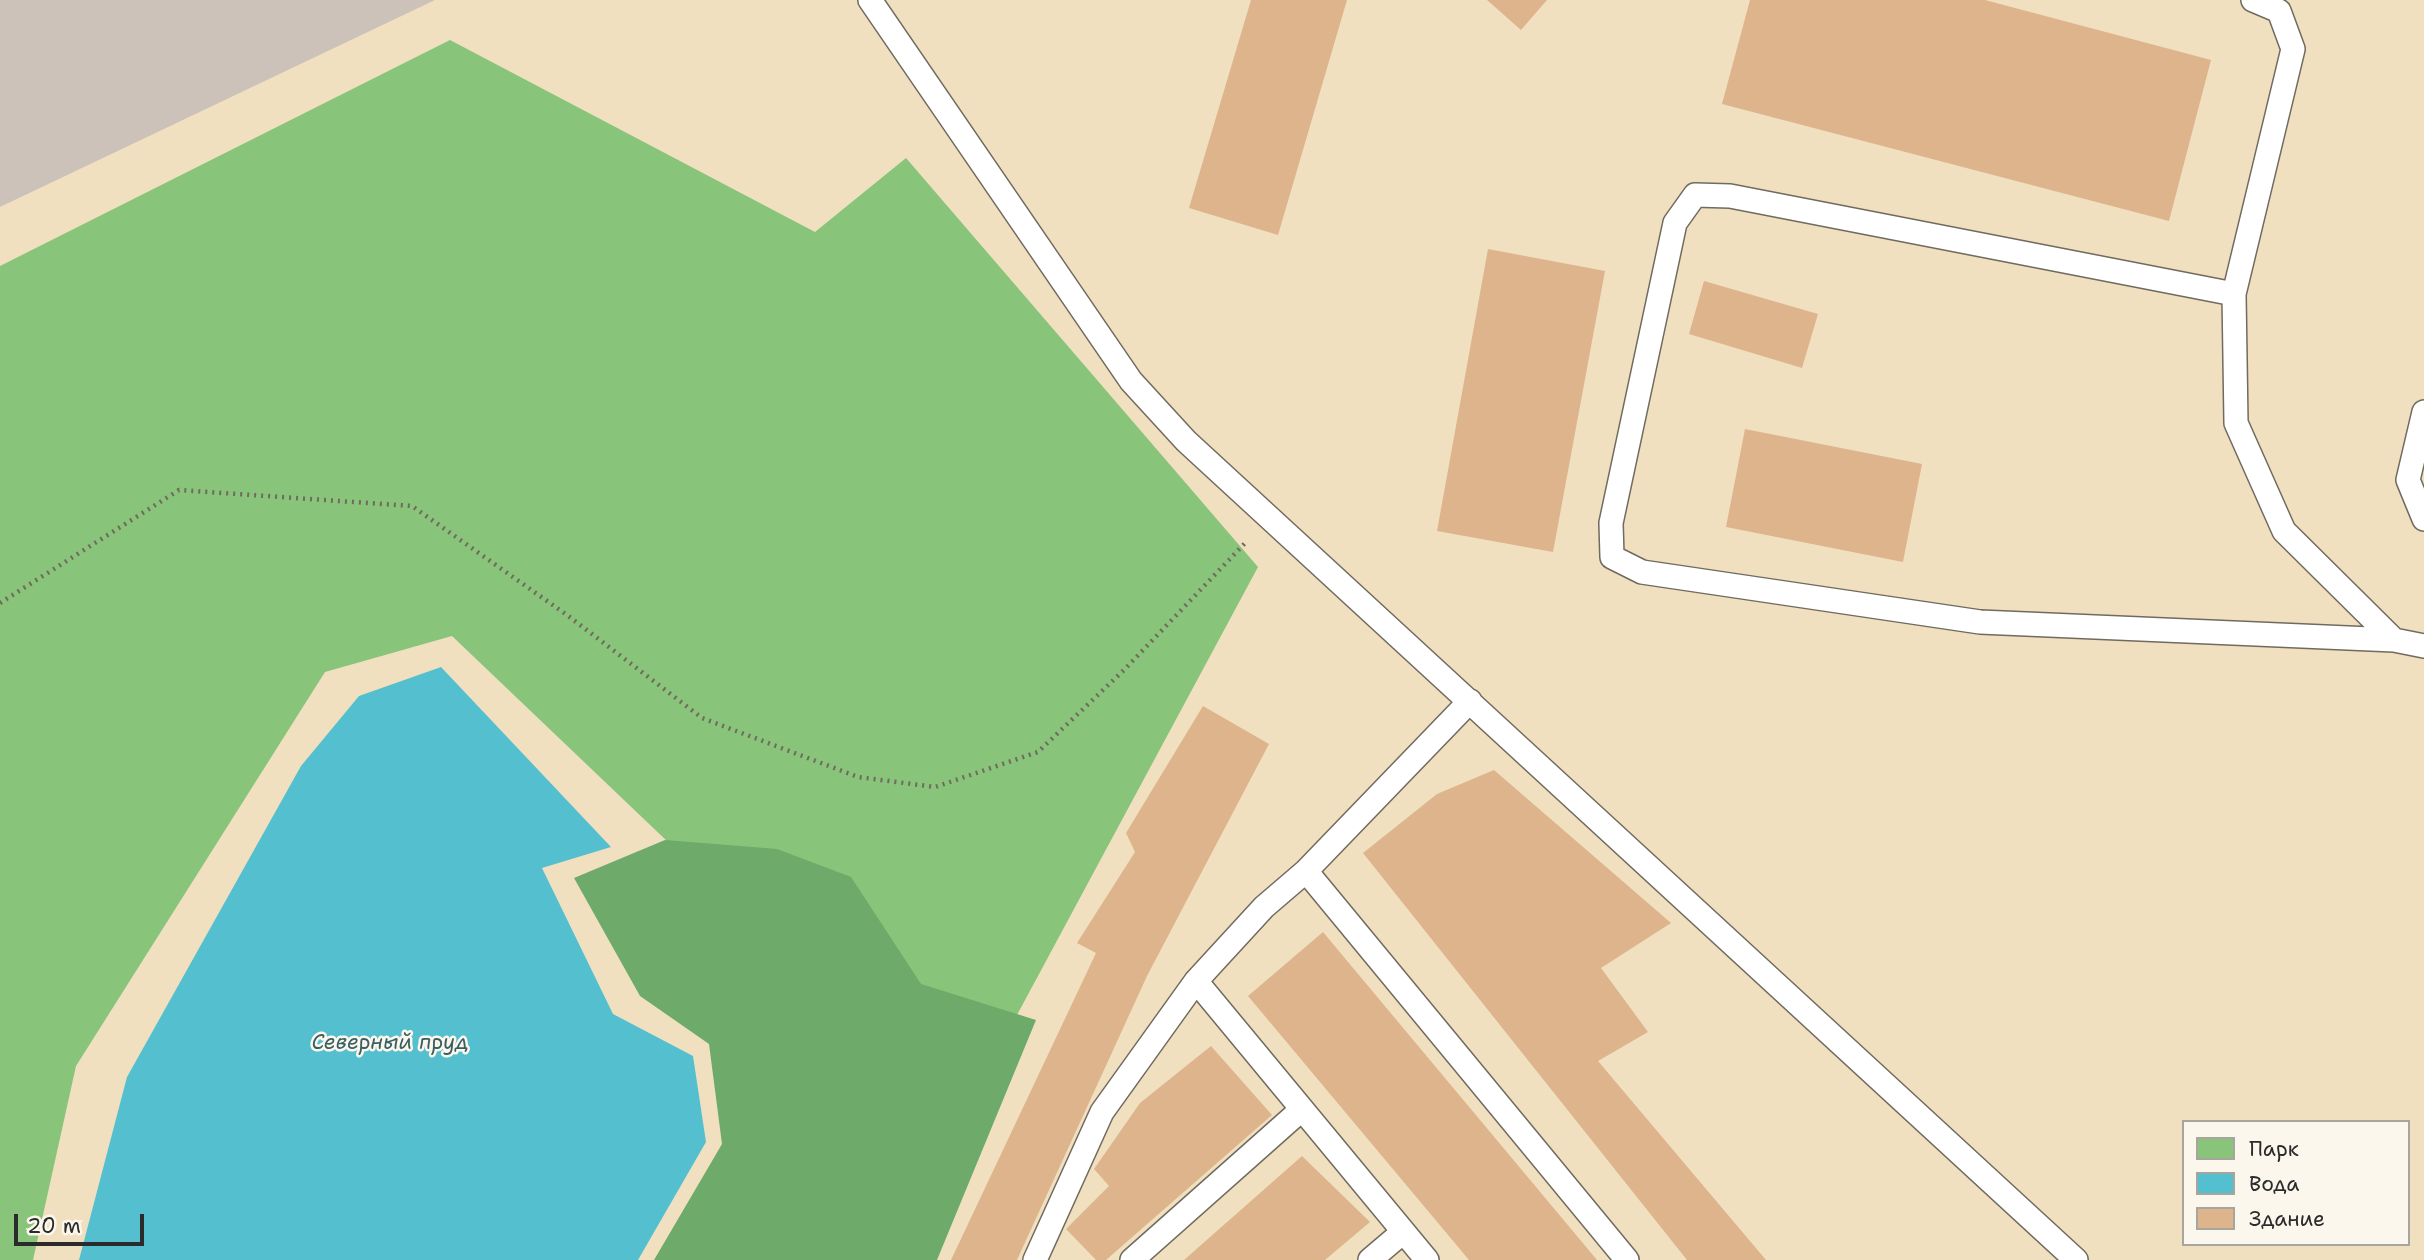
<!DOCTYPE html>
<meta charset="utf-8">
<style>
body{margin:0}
#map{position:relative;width:2424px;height:1260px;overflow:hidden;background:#f0e0c0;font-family:"Shantell Sans",sans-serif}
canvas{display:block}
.legend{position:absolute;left:2182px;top:1120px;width:228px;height:126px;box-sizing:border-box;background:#fbf7ec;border:2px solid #a8a59f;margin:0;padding:9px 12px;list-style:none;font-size:21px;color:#2b2b2b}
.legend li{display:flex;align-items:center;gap:14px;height:35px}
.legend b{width:35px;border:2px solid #a8a59f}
.scale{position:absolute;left:14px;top:1214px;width:130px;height:32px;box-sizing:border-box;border:4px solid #2b2b2b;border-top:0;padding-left:9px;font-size:21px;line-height:24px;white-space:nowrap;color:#2b2b2b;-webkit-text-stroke:5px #fbf7ec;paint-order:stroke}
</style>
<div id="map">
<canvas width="2424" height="1260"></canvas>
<ul class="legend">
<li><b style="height:19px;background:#88c47a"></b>Парк</li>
<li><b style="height:19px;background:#54bfcf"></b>Вода</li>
<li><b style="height:19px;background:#deb48c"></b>Здание</li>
</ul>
<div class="scale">20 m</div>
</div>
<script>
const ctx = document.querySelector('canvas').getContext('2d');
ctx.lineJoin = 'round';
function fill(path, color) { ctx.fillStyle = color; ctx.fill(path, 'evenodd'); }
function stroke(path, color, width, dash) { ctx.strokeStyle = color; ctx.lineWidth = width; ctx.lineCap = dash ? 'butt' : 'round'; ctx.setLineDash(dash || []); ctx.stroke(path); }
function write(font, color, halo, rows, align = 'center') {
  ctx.font = font + ' "Shantell Sans",sans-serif'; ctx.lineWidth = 5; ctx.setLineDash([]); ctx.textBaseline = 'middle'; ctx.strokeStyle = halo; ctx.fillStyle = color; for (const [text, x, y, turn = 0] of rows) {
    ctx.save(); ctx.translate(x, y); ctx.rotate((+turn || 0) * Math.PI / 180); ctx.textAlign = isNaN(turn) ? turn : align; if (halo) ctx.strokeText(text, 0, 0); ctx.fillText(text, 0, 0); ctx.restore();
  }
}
fill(new Path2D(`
 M0,0H435L0,207Z`), '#ccc2b9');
fill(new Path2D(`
 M450,40L815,232L906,158L1258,567L982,1080L690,863L452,636L325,672L76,1066L33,1260H0V266Z`), '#88c47a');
fill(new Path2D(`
 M665,840L777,849L851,877L921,984L1036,1020L937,1260H654L722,1144L709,1044L640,996L574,878Z`), '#6eaa6a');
fill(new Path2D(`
 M441,667L611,847L542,868L613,1014L693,1056L706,1142L638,1260H79L127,1077L301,766L359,696Z`), '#54bfcf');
fill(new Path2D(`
 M1251,0H1347L1278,235L1189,208Z
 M1487,0H1547L1521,30Z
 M1750,0H1985L2211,60L2169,221L1722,104Z
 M1488,249L1605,271L1553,552L1437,531Z
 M1704,281L1818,314L1802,368L1689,334Z
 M1745,429L1922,464L1903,562L1726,527Z
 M1203,706L1269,744L1147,976L1017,1260H951L1096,953L1077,943L1135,852L1126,833Z
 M1494,770L1671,923L1601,968L1648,1032L1598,1061L1766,1260H1687L1363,853L1437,794Z
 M1323,932L1597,1260H1469L1248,996Z
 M1211,1046L1272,1115L1106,1260H1096L1066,1229L1109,1186L1094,1169L1140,1103Z
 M1302,1156L1370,1222L1325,1260H1184Z`), '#deb48c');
const service = new Path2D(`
 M870,0L1131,381L1186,441L2076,1260
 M2234,294L2293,49L2279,11L2253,0
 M2424,412L2408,480L2424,519
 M2394,640L2284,531L2236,423L2234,294L1730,196L1695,195L1675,223L1611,523L1612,557L1642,572L1980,622L2394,640L2424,646
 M1306,871L1627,1260
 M1196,981L1427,1260
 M1035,1260L1102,1112L1196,981L1264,907L1306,871L1470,701
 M1132,1260L1301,1110
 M1370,1260L1403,1232`);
stroke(service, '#706a5f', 26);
stroke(new Path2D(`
 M0,603L179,490L412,506L567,615L702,718L858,777L935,787L1038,752L1125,669L1247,541`), '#706a5f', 4.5, [2, 5]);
stroke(service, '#fff', 23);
write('italic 21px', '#395f64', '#fbf7ec', [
 ["Северный пруд",390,1044]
]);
</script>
